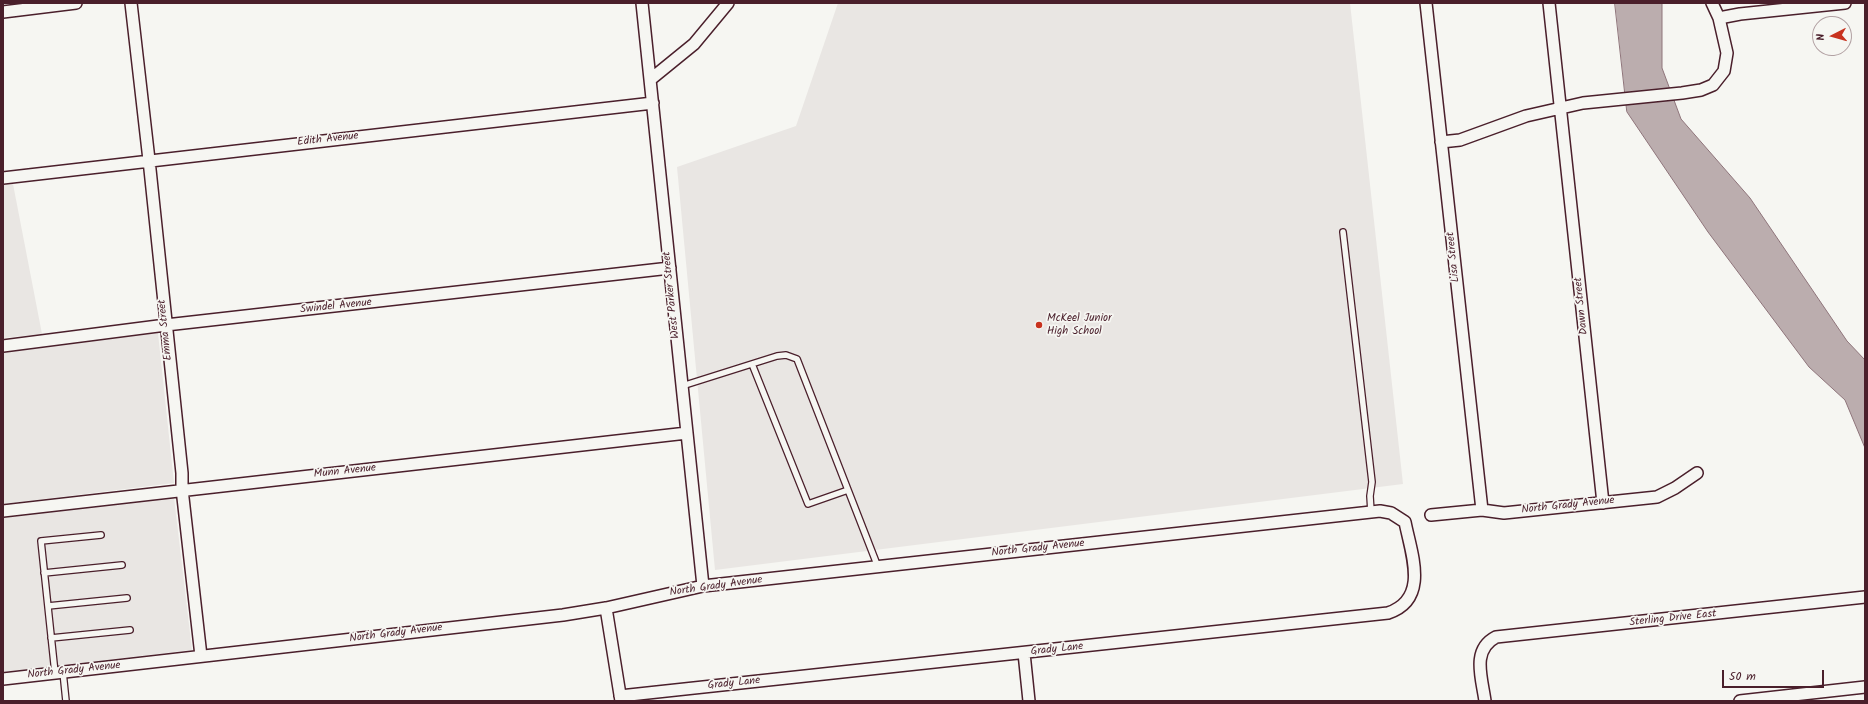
<!DOCTYPE html>
<style>
body{margin:0}
#map{position:relative;width:1868px;height:704px;overflow:hidden;background:#f6f6f2;font-family:Kalam,sans-serif}
canvas{display:block}
.frame{position:absolute;inset:0;border:4px solid #4a1f2b;pointer-events:none}
.north{position:absolute;left:1812px;top:16px;width:40px;height:40px;box-sizing:border-box;background:#f6f6f2;border:1px solid #b1a0a2;border-radius:50%;rotate:264deg;font-size:11px;font-weight:700;line-height:16px;text-align:center;color:#4a1f2b}
.north::after{content:'';display:block;margin:auto;width:14px;height:18px;background:#c8321e;clip-path:polygon(50% 0,100% 100%,50% 72%,0 100%)}
.scale{position:absolute;left:1722px;top:670px;width:102px;height:18px;box-sizing:border-box;border:2px solid #4a1f2b;border-top:0;padding-left:5px;font-size:12px;line-height:14px;white-space:nowrap;color:#4a1f2b;-webkit-text-stroke:3px #f6f6f2;paint-order:stroke}
</style>
<div id="map">
<canvas width="1868" height="704"></canvas>
<div class="frame"></div>
<div class="north">N</div>
<div class="scale">50 m</div>
</div>
<script>
const ctx = document.querySelector('canvas').getContext('2d');
ctx.lineJoin = 'round';
function fill(path, color) { ctx.fillStyle = color; ctx.fill(path, 'evenodd'); }
function stroke(path, color, width, dash) { ctx.strokeStyle = color; ctx.lineWidth = width; ctx.lineCap = dash ? 'butt' : 'round'; ctx.setLineDash(dash || []); ctx.stroke(path); }
function write(font, color, halo, rows, align = 'center') {
  ctx.font = font + ' Kalam,sans-serif'; ctx.lineWidth = 3.5; ctx.setLineDash([]); ctx.textBaseline = 'middle'; ctx.strokeStyle = halo; ctx.fillStyle = color; for (const [text, x, y, turn = 0] of rows) {
    ctx.save(); ctx.translate(x, y); ctx.rotate((+turn || 0) * Math.PI / 180); ctx.textAlign = isNaN(turn) ? turn : align; if (halo) ctx.strokeText(text, 0, 0); ctx.fillText(text, 0, 0); ctx.restore();
  }
}
fill(new Path2D(`
 M838,3H1350L1403,484L715,570L677,167L796,126Z
 M13,184L42,334L3,338V185Z
 M158,333L174,483L3,504V353Z
 M174,497L192,650L3,672V518Z`), '#e9e6e3');
const water = new Path2D(`
 M1615,3H1662V68L1681,119L1750,198L1847,341L1865,360V448L1845,400L1809,367L1708,232L1627,112Z`);
fill(water, '#bbadae');
stroke(water, '#8e747a', 1);
const lane = new Path2D(`
 M1343,232L1372,482L1370,496L1371,512
 M752,364L808,504L848,490
 M682,386L777,356L786,355L797,359L878,567
 M44,573L122,565
 M48,606L127,598
 M51,638L130,630
 M63,672L66,701
 M55,673L41,541L101,535`);
const street = new Path2D(`
 M131,3L149,160L182,473V489L201,656
 M642,3L703,586
 M1426,3L1482,510
 M1549,3L1603,503
 M3,12L76,3
 M1719,18L1740,14L1845,3
 M651,79L694,44L728,3
 M1441,142L1460,140L1526,116L1583,103L1682,93L1701,90L1713,85L1724,71L1727,53L1719,18L1712,3
 M3,178L653,103
 M3,346L166,325L670,268
 M3,511L687,433
 M1431,515L1482,510L1504,513L1657,497L1675,488L1697,473
 M606,608L621,701
 M1024,653L1029,701
 M3,679L563,615L606,608L703,586L1380,511L1391,513L1405,522C1411,553 1430,599 1388,613L620,696
 M1485,701C1482,678 1471,650 1496,637L1865,597
 M1740,701L1865,687`);
stroke(lane, '#4a1f2b', 8);
stroke(street, '#4a1f2b', 14);
stroke(lane, '#f6f6f2', 5.5);
stroke(street, '#f6f6f2', 11);
for (const [x, y, r, color] of [
 [1039,325,4,"#c8321e"]
]) { const dot = new Path2D(); dot.arc(x, y, r, 0, 2 * Math.PI); ctx.fillStyle = color; ctx.fill(dot); stroke(dot, '#f6f6f2', 1.5); }
write('11px', '#4a1f2b', '#f6f6f2', [
 ["Edith Avenue",328,140,-6],
 ["Lisa Street",1454,257,-96],
 ["West Parker Street",672,295,-96],
 ["Dawn Street",1582,306,-96],
 ["Swindel Avenue",336,307,-6],
 ["Emma Street",166,330,-96],
 ["Munn Avenue",345,472,-6],
 ["North Grady Avenue",1568,506,-6],
 ["North Grady Avenue",1038,549,-6],
 ["North Grady Avenue",716,587,-8],
 ["Sterling Drive East",1673,619,-6],
 ["North Grady Avenue",396,634,-7],
 ["Grady Lane",1057,650,-6],
 ["North Grady Avenue",74,671,-6],
 ["Grady Lane",734,684,-6]
]);
write('11px', '#4a1f2b', '#f6f6f2', [
 ["McKeel Junior",1047,319],
 ["High School",1047,332]
], 'left');
</script>
